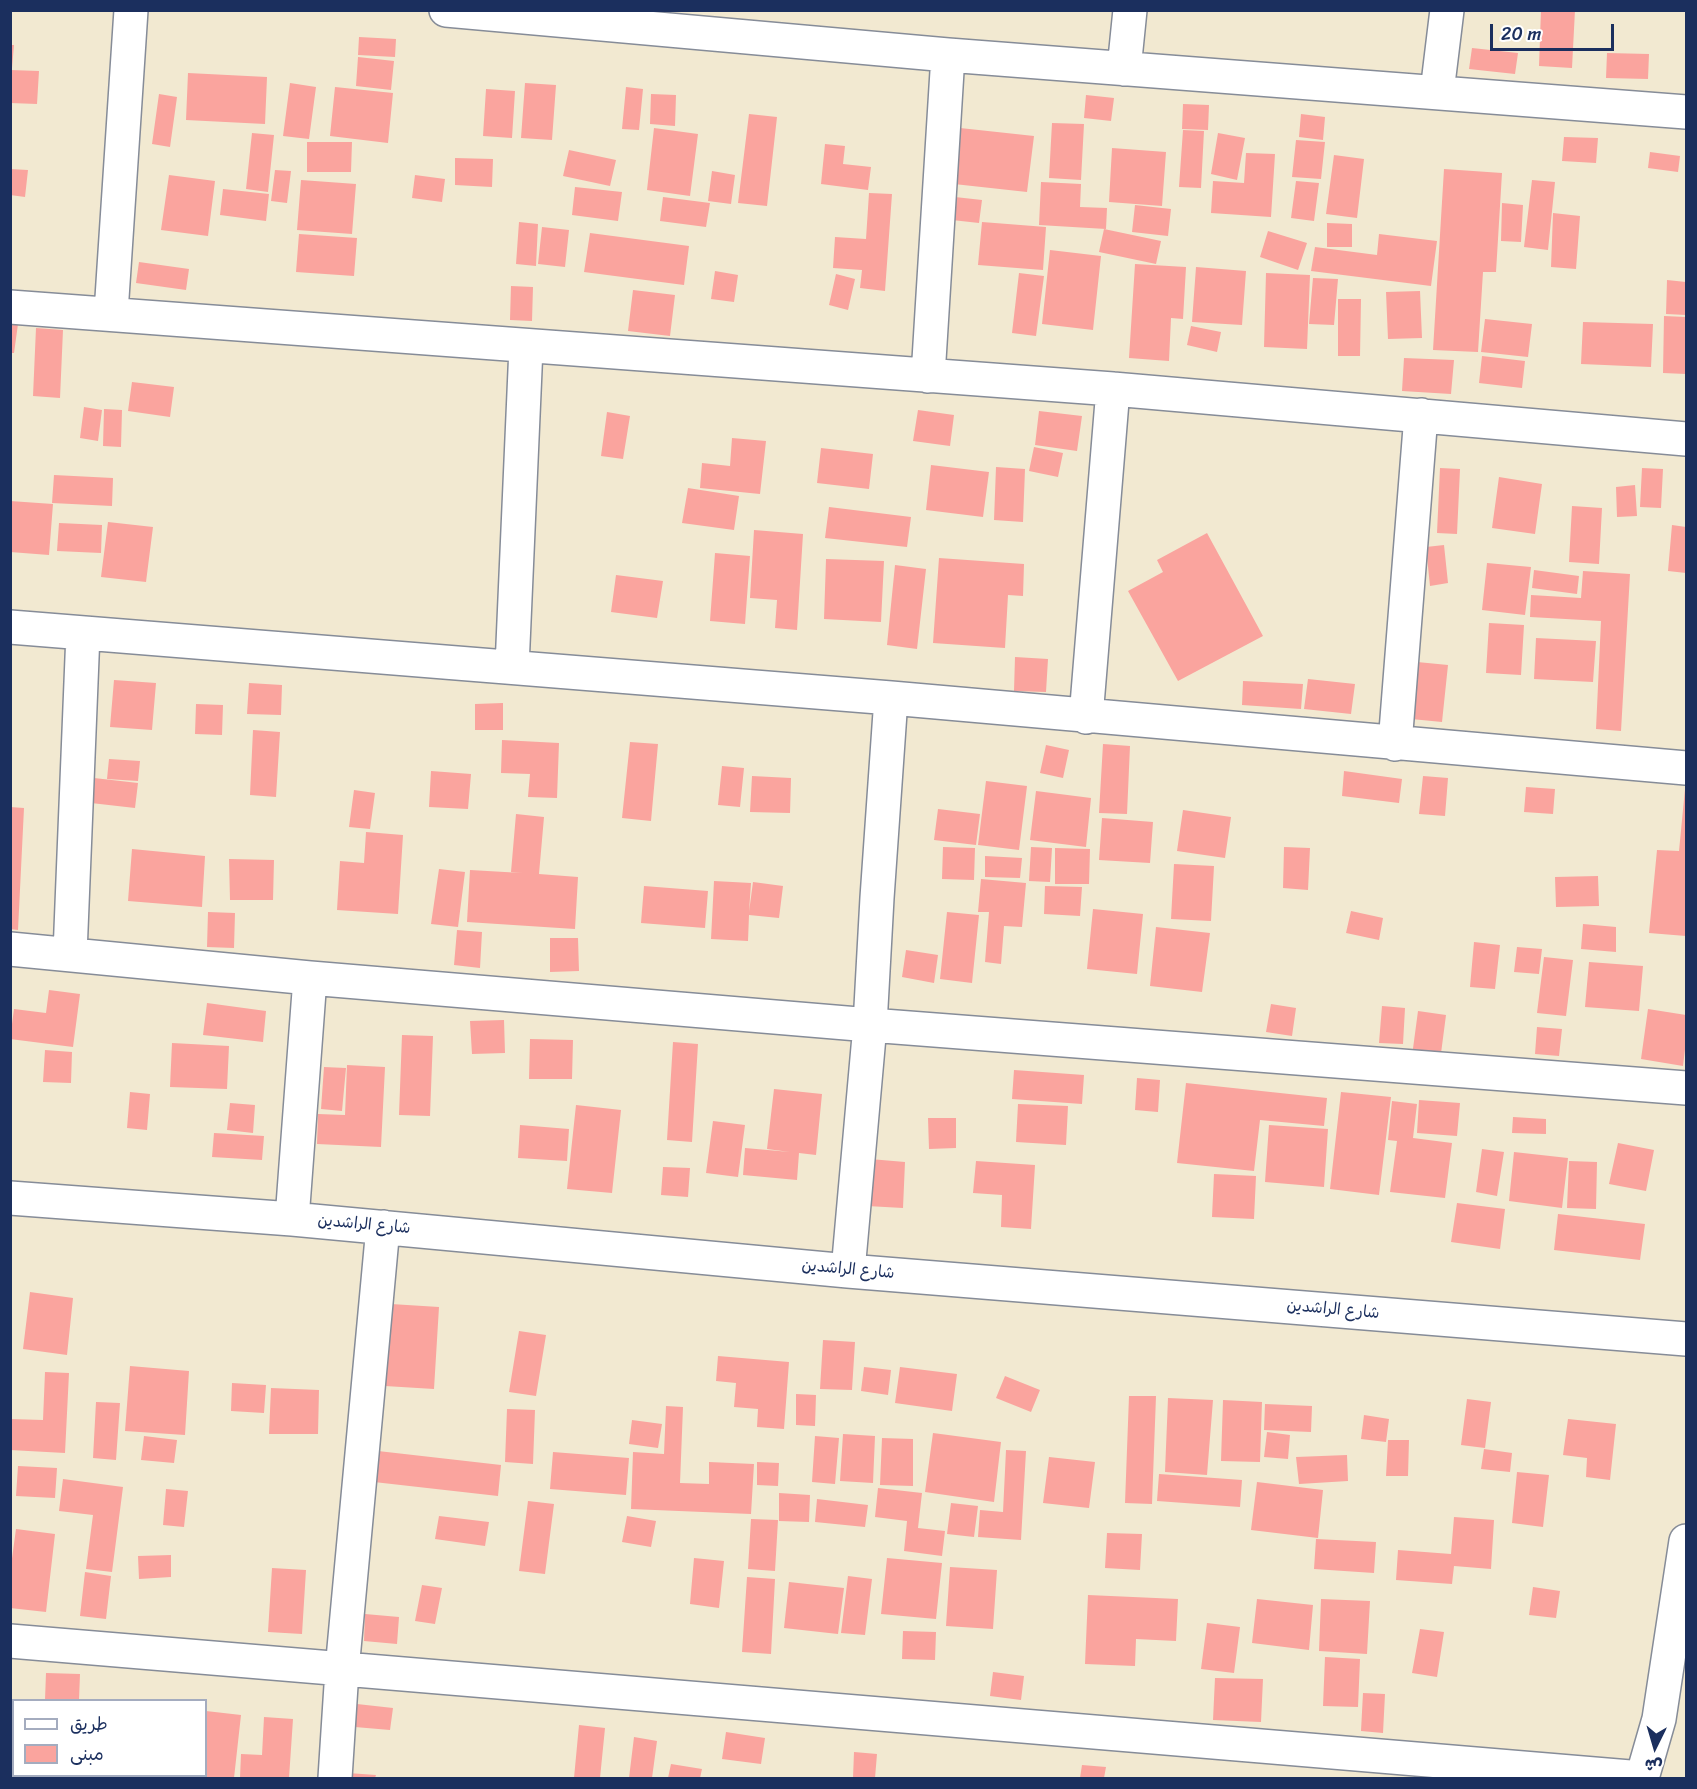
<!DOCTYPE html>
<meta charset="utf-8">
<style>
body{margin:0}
#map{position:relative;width:1697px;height:1789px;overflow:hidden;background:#f2e9d1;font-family:Sriracha,"Playpen Sans Arabic",sans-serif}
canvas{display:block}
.frame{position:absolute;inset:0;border:12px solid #1b2f5e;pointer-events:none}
.legend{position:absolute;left:12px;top:1699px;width:195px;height:78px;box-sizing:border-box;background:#fff;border:2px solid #a4acbf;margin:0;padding:8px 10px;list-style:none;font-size:18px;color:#1b2f5e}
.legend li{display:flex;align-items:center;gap:12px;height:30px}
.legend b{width:30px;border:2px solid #a4acbf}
.north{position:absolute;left:1625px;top:1717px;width:60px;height:60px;-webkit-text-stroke:4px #fff;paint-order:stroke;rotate:185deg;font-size:16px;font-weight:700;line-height:24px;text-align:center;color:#1b2f5e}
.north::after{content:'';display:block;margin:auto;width:21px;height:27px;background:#1b2f5e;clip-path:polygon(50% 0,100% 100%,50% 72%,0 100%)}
.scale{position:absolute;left:1490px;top:24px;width:124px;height:27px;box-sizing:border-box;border:3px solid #1b2f5e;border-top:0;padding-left:8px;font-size:18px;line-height:21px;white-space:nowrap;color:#1b2f5e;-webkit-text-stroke:4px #fff;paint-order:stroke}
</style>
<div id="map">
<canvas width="1697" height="1789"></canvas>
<div class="frame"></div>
<ul class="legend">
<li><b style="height:8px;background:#fff"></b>طريق</li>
<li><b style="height:16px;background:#faa49e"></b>مبنى</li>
</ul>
<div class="north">ش</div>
<div class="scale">20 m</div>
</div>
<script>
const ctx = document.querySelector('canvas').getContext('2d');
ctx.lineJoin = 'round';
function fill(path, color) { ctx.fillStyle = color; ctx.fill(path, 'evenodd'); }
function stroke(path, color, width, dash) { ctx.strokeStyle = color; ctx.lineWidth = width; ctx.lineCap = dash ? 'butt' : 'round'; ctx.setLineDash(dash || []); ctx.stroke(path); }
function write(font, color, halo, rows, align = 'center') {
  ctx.font = font + ' Sriracha,"Playpen Sans Arabic",sans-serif'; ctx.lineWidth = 6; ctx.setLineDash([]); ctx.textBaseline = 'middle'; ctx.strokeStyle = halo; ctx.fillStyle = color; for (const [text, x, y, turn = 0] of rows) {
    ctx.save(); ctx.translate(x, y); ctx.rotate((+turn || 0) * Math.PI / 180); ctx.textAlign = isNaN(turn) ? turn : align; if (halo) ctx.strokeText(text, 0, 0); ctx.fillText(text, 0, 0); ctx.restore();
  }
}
fill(new Path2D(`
 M1541,10H1575L1572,68L1539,66Z
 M359,37L396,39L395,57L358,55Z
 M10,45H14L12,68H10Z
 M1472,48L1518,53L1515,74L1469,69Z
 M1607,53L1649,54L1648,79L1606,78Z
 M358,57L394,61L391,90L356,86Z
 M10,70L39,71L37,104L10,103Z
 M188,73L267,77L265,124L186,120Z
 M290,83L316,87L309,139L283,136Z
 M525,83L556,85L552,140L521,138Z
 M335,87L393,93L388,143L330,136Z
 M626,87L643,89L639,130L622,129Z
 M486,89L515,91L512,138L483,136Z
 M159,94L177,97L170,147L152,144Z
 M651,94L676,95L675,126L650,124Z
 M1086,95L1114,98L1111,121L1084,118Z
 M1183,104L1209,105L1208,130L1182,129Z
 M749,114L777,117L767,206L738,203Z
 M1301,114L1325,117L1323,140L1299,137Z
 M1052,123L1084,124L1081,180L1049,178Z
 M654,128L698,134L690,196L647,190Z
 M960,128L1034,136L1027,192L954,184Z
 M1183,130L1204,131L1201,188L1179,187Z
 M252,133L274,135L268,192L246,189Z
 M1218,133L1245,138L1237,180L1211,174Z
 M1564,137L1598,138L1596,163L1562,161Z
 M1296,140L1325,142L1321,179L1292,177Z
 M307,142H352L351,172H307Z
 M825,144L845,146L843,164L871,167L868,190L821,184Z
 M1112,148L1166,152L1162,206L1109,202Z
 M569,150L616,160L610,186L563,176Z
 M1650,152L1680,156L1678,172L1648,168Z
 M1246,153L1275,154L1271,217L1211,213L1213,181L1244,183Z
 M1334,155L1364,159L1357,218L1326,214Z
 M455,158L493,159L492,187L455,185Z
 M10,169L28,170L25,197L10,195Z
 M1444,169L1502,173L1496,272H1483L1478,352L1433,350Z
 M275,170L291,171L287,203L271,201Z
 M712,171L735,175L731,204L708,201Z
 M169,175L215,181L208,236L161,230Z
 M415,175L445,179L442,202L412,198Z
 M301,180L356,184L352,234L297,230Z
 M1532,180L1555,182L1548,250L1524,247Z
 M1296,181L1319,183L1314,221L1291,218Z
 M1041,182L1081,184L1080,207L1107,208L1106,229L1039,225Z
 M575,187L622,192L618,221L572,215Z
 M223,189L269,194L266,221L220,215Z
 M869,193L892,194L885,291L860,288L862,270L833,268L835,237L866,239Z
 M663,197L710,203L706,227L660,221Z
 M955,197L982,200L979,223L952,220Z
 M1502,203L1523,205L1521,242L1501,241Z
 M1135,205L1171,209L1168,236L1132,232Z
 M1553,213L1580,216L1576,269L1551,267Z
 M519,222L538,224L536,266L516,264Z
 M982,222L1046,227L1043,270L978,265Z
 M1327,223L1352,224V247H1327Z
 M542,227L569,230L565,267L538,264Z
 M1104,229L1161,241L1156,264L1099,252Z
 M1268,231L1307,243L1298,270L1260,257Z
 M590,233L689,246L684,285L584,272Z
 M299,234L357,238L354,276L296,272Z
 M1379,234L1437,241L1431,286L1311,271L1315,247L1377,255Z
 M1050,250L1101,256L1093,330L1042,324Z
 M139,262L189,269L186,290L136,283Z
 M1135,264L1186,267L1183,319L1171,318L1169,361L1129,358Z
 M1196,267L1246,271L1242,325L1192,322Z
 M715,271L738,275L734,302L711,299Z
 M1019,273L1044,276L1036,336L1012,333Z
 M1266,273L1310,275L1307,349L1264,347Z
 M836,274L855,279L848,310L829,305Z
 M1313,278L1338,279L1334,325L1309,324Z
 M1667,280L1686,282V315L1666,314Z
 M511,286L533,287L532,321L510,320Z
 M633,290L675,295L670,336L628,331Z
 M1420,291L1422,338L1388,339L1386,292Z
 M1338,299H1361L1360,356H1338Z
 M1664,316L1686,317V374L1663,373Z
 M1485,319L1532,324L1528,357L1481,352Z
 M1583,322L1653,324L1651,367L1581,364Z
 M10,323L18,324L14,353H10Z
 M1191,326L1221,332L1217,352L1187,345Z
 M36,328L63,330L60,398L33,396Z
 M1482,356L1525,361L1522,388L1479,383Z
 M1404,358L1454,360L1451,394L1402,391Z
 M132,382L174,387L170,417L128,411Z
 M84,407L102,410L98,441L80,438Z
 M104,409L122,410L121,447L103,446Z
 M918,410L954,415L950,446L913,441Z
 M1039,411L1082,416L1077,451L1035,445Z
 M607,412L630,416L623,459L601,456Z
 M732,438L766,441L760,494L700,488L702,463L730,466Z
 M1034,447L1063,453L1058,477L1029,471Z
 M821,448L873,454L869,489L817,483Z
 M931,465L989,472L983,517L926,510Z
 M996,467L1025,469L1023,522L994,520Z
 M1440,468L1460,469L1457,534L1437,533Z
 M1642,468L1663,469L1661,508L1640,507Z
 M54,475L113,478L112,506L52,503Z
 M1499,477L1542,484L1535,534L1492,528Z
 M1635,485L1637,516L1617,517L1616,487Z
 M688,488L739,496L734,530L682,523Z
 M10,501L53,504L49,555L10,552Z
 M1572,506L1602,508L1599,564L1569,562Z
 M829,507L911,517L907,547L825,538Z
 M108,522L153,527L146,582L101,577Z
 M59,523L102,525L101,553L57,551Z
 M1672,525L1686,527V573L1668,571Z
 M754,530L803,534L797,630L775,628L777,600L750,598Z
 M1207,533L1263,636L1178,681L1128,591L1163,572L1157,560Z
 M1444,545L1448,583L1430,586L1426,547Z
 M715,553L750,556L745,624L710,621Z
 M939,558L1024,564L1023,596L1008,595L1005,648L933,643Z
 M826,559L884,561L881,622L824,619Z
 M1487,563L1531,567L1525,615L1482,610Z
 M895,565L926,569L917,649L887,645Z
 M1534,570L1579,576L1577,594L1532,588Z
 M1583,571L1630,574L1621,731L1596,729L1601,621L1530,617L1531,595L1581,598Z
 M616,575L663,581L657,618L611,612Z
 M1489,623L1524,625L1521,675L1486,673Z
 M1536,638L1596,641L1593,682L1534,679Z
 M1015,657L1048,659L1046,692L1014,691Z
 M1407,661L1448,665L1442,722L1401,718Z
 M1308,679L1355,684L1351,714L1304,709Z
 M114,680L156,683L152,730L110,727Z
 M1243,681L1303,684L1301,709L1242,705Z
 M249,683L282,685L281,715L247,714Z
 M503,703V730H475V704Z
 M196,704L223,705L222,735L195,734Z
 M253,730L280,732L276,797L250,795Z
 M502,740L559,743L557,798L528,797L530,774L501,773Z
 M630,742L658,744L651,821L622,818Z
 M1103,744L1130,746L1127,814L1099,813Z
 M1046,745L1069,750L1063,778L1040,773Z
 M109,759L140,761L138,781L107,779Z
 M722,766L744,768L740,807L718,805Z
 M431,771L471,774L468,809L429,807Z
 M1344,771L1402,779L1399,803L1342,796Z
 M752,776L791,778L790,813L750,812Z
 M1423,776L1448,778L1445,816L1419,814Z
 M94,778L138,783L135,808L91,803Z
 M986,781L1027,786L1019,850L978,845Z
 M1526,787L1555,789L1553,814L1524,812Z
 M1685,789H1686V936L1649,933L1657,850L1679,851Z
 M354,790L375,793L370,829L349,827Z
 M1036,791L1091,798L1086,847L1030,840Z
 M10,807L24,808L18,930L10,929Z
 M938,809L980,814L976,845L934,840Z
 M1183,810L1231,817L1225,858L1177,851Z
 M516,814L544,817L539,874L578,877L575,929L467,922L470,870L522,873L511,872Z
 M1102,818L1153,822L1150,863L1099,860Z
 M366,832L403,835L398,914L337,910L340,861L364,863Z
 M943,847L975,848L974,880L942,879Z
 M1031,847L1052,848L1050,882L1029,881Z
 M1284,847L1310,848L1308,890L1283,888Z
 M1055,848L1090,849L1089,884H1055Z
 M132,849L205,856L202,907L128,901Z
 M985,856L1022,858L1020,878L985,877Z
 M229,859L274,860L273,900H230Z
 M1174,864L1214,866L1211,921L1171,919Z
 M439,869L465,872L458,927L431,924Z
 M1598,876L1599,906L1556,907L1555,877Z
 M981,879L1026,883L1022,927L1004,926L1001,964L985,962L989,912H978Z
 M714,881L751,883L749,912L753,882L783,886L779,918L749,915L748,941L711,939Z
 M644,886L708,891L705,928L641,923Z
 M1045,886L1082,887L1080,916L1044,914Z
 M1093,909L1143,914L1137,974L1087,969Z
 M1351,911L1383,918L1379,940L1346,933Z
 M208,912L235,913L234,948L207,947Z
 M947,912L979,915L972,983L940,979Z
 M1583,924L1616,927V952L1581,949Z
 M1156,927L1210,933L1202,992L1150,986Z
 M457,930L482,932L480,968L454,965Z
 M550,938H578L579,971L550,972Z
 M1474,942L1500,945L1495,989L1470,987Z
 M1517,947L1542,949L1539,974L1514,972Z
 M906,950L938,955L934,983L902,977Z
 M1544,957L1573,960L1566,1016L1537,1013Z
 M1589,962L1643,966L1639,1011L1585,1007Z
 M49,990L80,994L73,1047L10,1039L14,1009L46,1013Z
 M207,1003L266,1011L263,1042L203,1035Z
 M1271,1004L1296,1008L1292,1036L1266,1032Z
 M1382,1006L1405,1008L1403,1044L1379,1043Z
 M1648,1009L1686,1015V1041L1683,1066L1641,1059Z
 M1418,1011L1446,1015L1440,1061L1412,1056Z
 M504,1020L505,1053L472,1054L470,1021Z
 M1537,1027L1562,1029L1559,1056L1535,1054Z
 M402,1035L433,1036L430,1116L399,1115Z
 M530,1039L573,1040L572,1079H529Z
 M673,1042L698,1044L692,1142L667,1140Z
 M172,1043L229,1046L227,1089L170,1087Z
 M45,1050L72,1052L71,1083L43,1082Z
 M347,1065L385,1067L381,1147L317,1144L318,1114L345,1115Z
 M324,1067L346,1068L342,1111L321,1109Z
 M1014,1070L1084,1075L1082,1104L1012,1099Z
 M1137,1078L1160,1080L1158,1112L1135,1110Z
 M1186,1083L1327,1098L1324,1126L1260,1120L1254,1171L1177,1163Z
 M774,1089L822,1094L816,1155L799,1153L797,1180L743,1175L745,1148L790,1152L767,1149Z
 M130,1092L150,1094L147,1130L127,1128Z
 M1341,1092L1391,1097L1379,1195L1330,1189Z
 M1419,1100L1460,1103L1457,1136L1417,1133Z
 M1392,1101L1417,1104L1413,1138L1452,1143L1445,1198L1390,1192L1397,1141L1388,1140Z
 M230,1103L255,1105L253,1133L227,1130Z
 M1018,1104L1068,1106L1066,1145L1016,1142Z
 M576,1105L621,1110L612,1193L567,1189Z
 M1513,1117L1546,1119V1134L1512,1133Z
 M928,1118H956V1148L929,1149Z
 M713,1121L745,1125L738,1177L706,1173Z
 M520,1125L569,1129L567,1161L518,1158Z
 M1269,1125L1328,1129L1324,1187L1265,1182Z
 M214,1133L264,1136L262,1160L212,1157Z
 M1618,1143L1654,1150L1646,1191L1609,1184Z
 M1482,1149L1504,1152L1497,1196L1476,1192Z
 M1514,1152L1568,1158L1562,1208L1509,1201Z
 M870,1159L905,1162L903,1208L867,1206Z
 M976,1161L1035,1165L1031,1229L1001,1227L1002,1195L973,1193Z
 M1569,1161L1597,1162L1596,1209L1567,1208Z
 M663,1167L690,1168L688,1197L661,1195Z
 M1214,1174L1256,1176L1254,1219L1212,1217Z
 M1457,1203L1505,1209L1500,1249L1451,1242Z
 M1558,1214L1645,1224L1640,1260L1554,1250Z
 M30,1292L73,1298L67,1355L23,1349Z
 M391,1304L439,1307L434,1389L385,1386Z
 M519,1331L546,1335L536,1396L509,1392Z
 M823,1340L855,1342L852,1390L820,1389Z
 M718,1356L789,1362L784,1429L757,1427L758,1409L734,1407L736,1383L716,1381Z
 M130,1366L189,1371L185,1435L125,1431Z
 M864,1367L891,1370L888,1395L861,1391Z
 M900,1367L957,1374L952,1411L895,1403Z
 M45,1372L69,1373L65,1453L10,1450V1419L43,1420Z
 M1005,1376L1040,1390L1031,1412L996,1398Z
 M232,1383L266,1385L264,1413L231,1411Z
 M271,1388L319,1390L318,1434H269Z
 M796,1394L816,1395L815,1426L796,1425Z
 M1129,1396H1156L1152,1504L1125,1503Z
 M1168,1398L1213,1400L1207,1475L1165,1472Z
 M1467,1399L1491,1402L1485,1448L1461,1445Z
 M1223,1400L1262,1402L1260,1462L1221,1461Z
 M96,1402L120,1403L116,1460L93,1458Z
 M1265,1404L1312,1406L1311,1432L1264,1430Z
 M666,1406L683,1407L680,1483L709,1484V1462L754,1464L751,1514L631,1509L633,1452L664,1454Z
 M507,1409L535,1410L533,1464L505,1462Z
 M1364,1415L1389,1419L1386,1442L1361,1439Z
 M1568,1419L1616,1424L1610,1480L1586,1477L1587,1458L1563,1455Z
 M632,1420L662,1424L658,1448L629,1444Z
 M1267,1432L1290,1435L1288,1459L1264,1457Z
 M933,1433L1001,1442L994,1502L925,1492Z
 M843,1434L875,1436L873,1483L840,1481Z
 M144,1436L177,1440L174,1463L141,1460Z
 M815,1436L839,1438L835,1484L812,1482Z
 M882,1438L913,1439V1486L880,1485Z
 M1388,1440H1409L1408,1476H1386Z
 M1484,1449L1512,1453L1510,1472L1481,1469Z
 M1006,1450L1026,1451L1021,1540L978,1537L980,1510L1003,1512Z
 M378,1451L501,1465L498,1496L374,1482Z
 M553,1452L629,1458L626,1495L550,1489Z
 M1347,1455L1348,1481L1299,1484L1296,1457Z
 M1049,1457L1095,1462L1089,1508L1043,1503Z
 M757,1462L779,1463L778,1486L757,1485Z
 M18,1466L57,1468L55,1498L16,1496Z
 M1517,1472L1549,1475L1543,1527L1512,1523Z
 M1159,1474L1242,1480L1240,1507L1157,1501Z
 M63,1479L123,1487L112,1572L86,1569L93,1515L59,1511Z
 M1257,1482L1323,1490L1318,1538L1251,1530Z
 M878,1488L922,1493L918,1528L945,1531L942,1556L904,1551L907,1521L875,1517Z
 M166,1489L188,1491L184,1527L163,1525Z
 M779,1493L810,1495L809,1522L779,1521Z
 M817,1499L868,1505L865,1527L815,1522Z
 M528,1501L554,1504L545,1574L519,1571Z
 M951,1503L978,1506L974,1537L947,1534Z
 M439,1516L489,1522L485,1546L435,1539Z
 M627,1516L656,1521L651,1547L622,1542Z
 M1454,1517L1494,1520L1491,1569L1454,1566L1452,1584L1396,1580L1398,1550L1451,1554Z
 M751,1519L778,1520L775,1571L748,1569Z
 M16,1529L55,1534L46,1612L10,1608V1573Z
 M1107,1533L1142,1534L1140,1570L1105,1568Z
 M1316,1539L1376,1542L1374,1573L1314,1569Z
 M171,1555V1577L139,1579L138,1556Z
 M694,1558L724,1561L719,1608L690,1604Z
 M887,1558L942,1563L936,1619L881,1614Z
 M950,1567L997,1570L993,1629L946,1626Z
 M272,1568L306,1570L302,1634L268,1632Z
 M85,1572L111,1576L106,1619L80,1616Z
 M848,1576L872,1579L865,1635L841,1633Z
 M747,1577L775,1579L771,1654L742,1652Z
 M789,1582L844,1588L838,1634L784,1628Z
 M422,1585L442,1588L435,1624L415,1621Z
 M1533,1587L1560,1591L1556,1618L1529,1615Z
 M1088,1595L1178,1599L1176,1641L1136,1639L1135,1666L1085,1664Z
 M1257,1599L1313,1605L1309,1650L1252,1643Z
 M1321,1599L1370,1601L1367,1654L1319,1651Z
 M365,1614L399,1617L397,1644L364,1641Z
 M1207,1623L1240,1627L1234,1673L1201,1669Z
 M1420,1629L1444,1632L1437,1677L1412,1673Z
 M903,1631L936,1632L935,1660L902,1659Z
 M1325,1657L1360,1659L1358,1707L1323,1706Z
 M993,1672L1024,1676L1021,1700L990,1696Z
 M46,1673L80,1674L79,1700H45Z
 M1215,1678L1263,1679L1261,1722L1213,1720Z
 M1363,1693L1385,1694L1383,1733L1361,1731Z
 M357,1704L393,1708L390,1730L355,1727Z
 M206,1711L241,1715L234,1778H163L164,1776H206Z
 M264,1717L293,1719L289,1778H240L241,1754L262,1755Z
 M579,1725L605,1728L600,1778H574Z
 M726,1732L765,1738L761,1764L722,1759Z
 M634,1737L657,1741L652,1778H629Z
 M854,1752L877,1754L875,1778H853Z
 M671,1764L702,1769L700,1778H668Z
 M1082,1765L1106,1767L1104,1778H1080Z
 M348,1773L376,1775L375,1778H348Z
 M42,1776H88V1778H41Z
 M98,1776H148V1778H98Z`), '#faa49e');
const minor = new Path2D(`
 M446,10L948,55L1686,112
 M1124,69L1130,10
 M1437,92L1447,10
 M10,307L1113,389L1686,439
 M111,313L131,10
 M928,376L948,55
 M10,627L891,698L1686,768
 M512,667L526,347
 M1086,717L1113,389
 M1395,744L1421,415
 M10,949L310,978L870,1025L1686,1088
 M70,954L83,633
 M10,1198L292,1219L848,1271L1686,1339
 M292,1219L310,978
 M848,1271L870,1025L877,898L891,698
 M10,1641L1642,1778
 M335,1778L342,1670L383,1227
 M1642,1778L1659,1719L1686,1541`);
stroke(minor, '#868c98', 36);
stroke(minor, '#fff', 33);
write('16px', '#1b2f5e', '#fff', [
 ["شارع الراشدين",364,1225,5],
 ["شارع الراشدين",848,1270,5],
 ["شارع الراشدين",1333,1310,5]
]);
</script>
